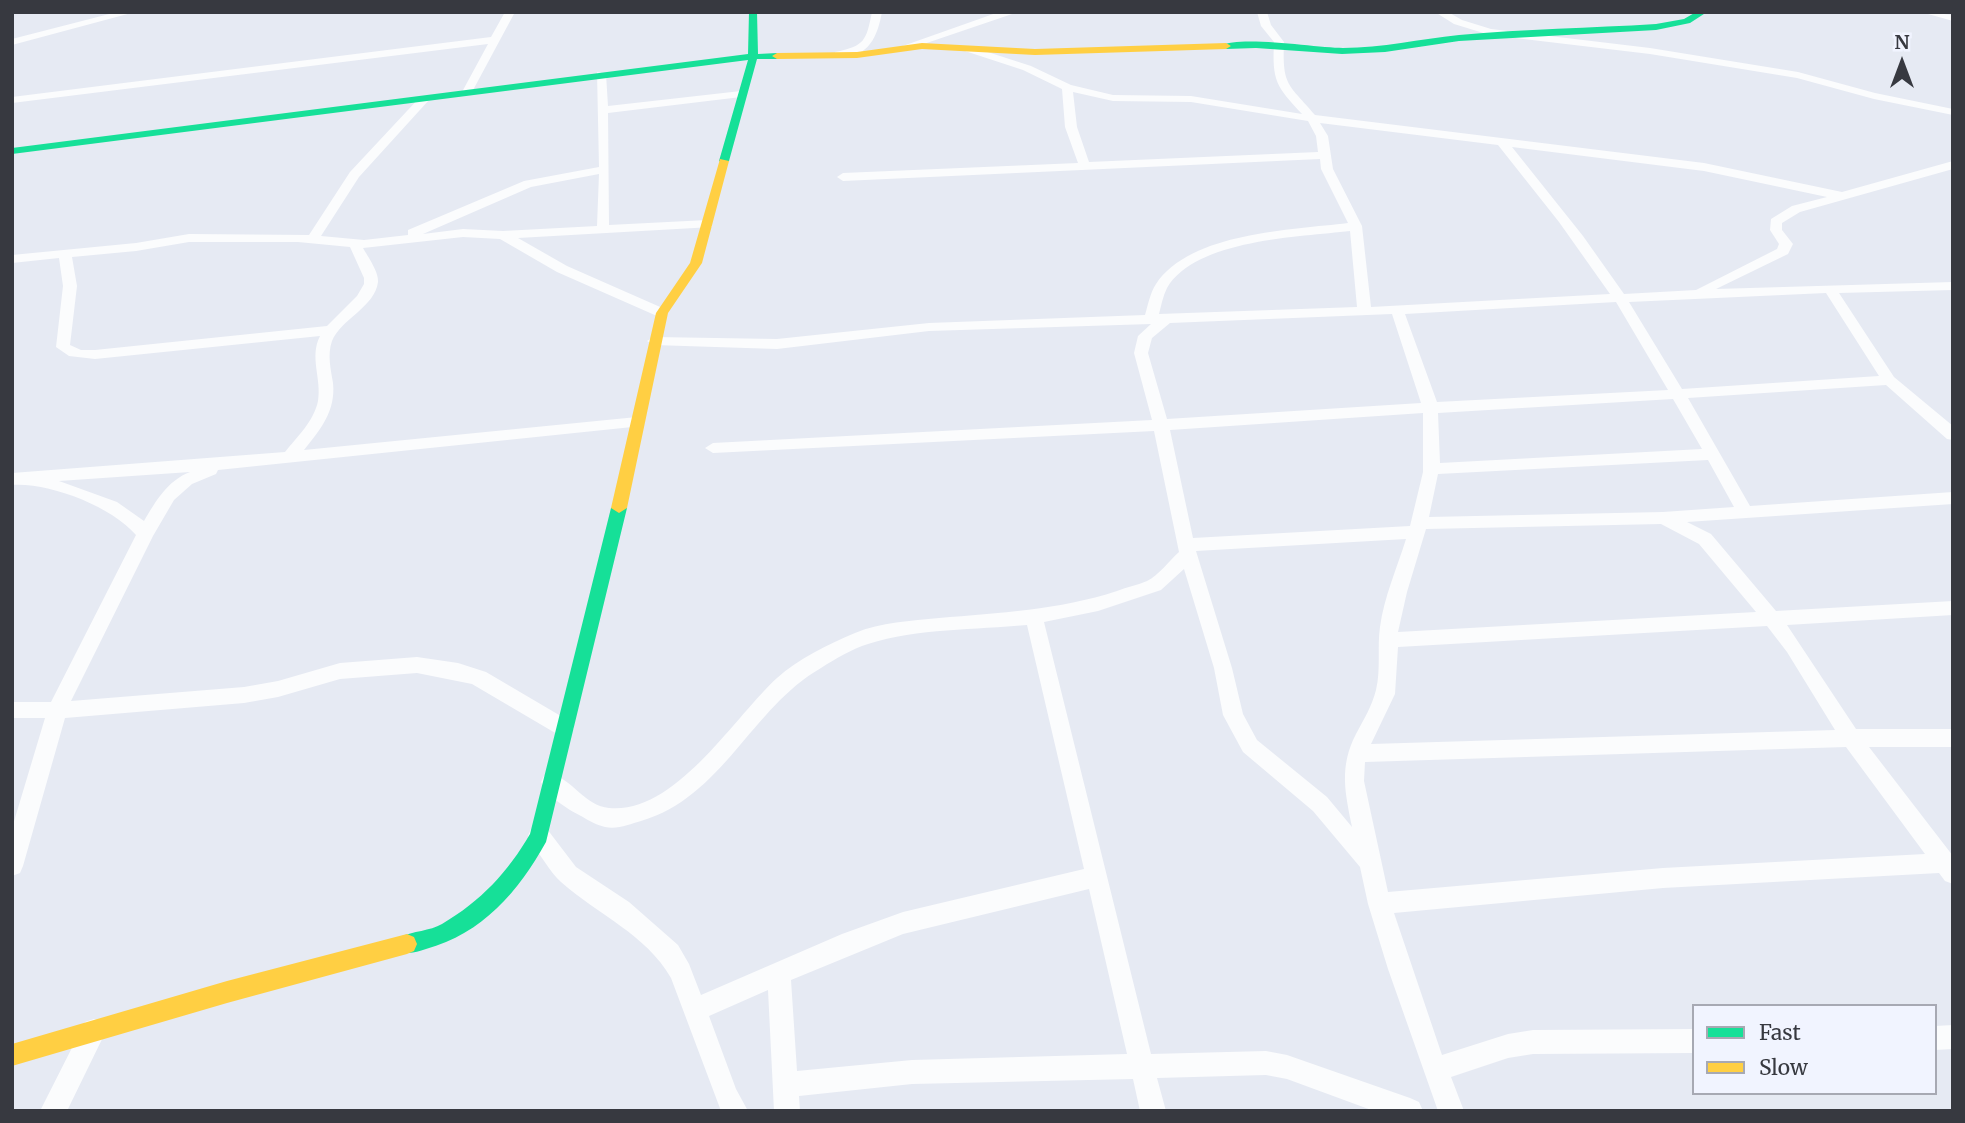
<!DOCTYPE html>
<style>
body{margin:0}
#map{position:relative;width:1965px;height:1123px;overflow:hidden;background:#e6eaf3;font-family:Merriweather,serif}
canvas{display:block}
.frame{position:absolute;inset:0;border:14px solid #373940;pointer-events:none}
.legend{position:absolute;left:1692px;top:1004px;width:245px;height:91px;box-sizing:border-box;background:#f1f4ff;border:2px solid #a7a9b3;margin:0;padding:9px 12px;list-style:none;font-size:21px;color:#373940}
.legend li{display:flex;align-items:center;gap:14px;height:35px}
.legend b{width:35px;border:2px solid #a7a9b3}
.north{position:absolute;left:1867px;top:28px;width:70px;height:70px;-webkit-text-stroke:5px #f1f4ff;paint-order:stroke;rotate:0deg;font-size:19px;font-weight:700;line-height:28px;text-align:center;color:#373940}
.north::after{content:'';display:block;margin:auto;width:24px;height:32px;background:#373940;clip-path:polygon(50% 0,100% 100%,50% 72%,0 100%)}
</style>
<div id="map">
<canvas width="1965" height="1123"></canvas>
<div class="frame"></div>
<ul class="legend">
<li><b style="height:9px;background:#16e098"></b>Fast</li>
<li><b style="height:9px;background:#ffcf43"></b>Slow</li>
</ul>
<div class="north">N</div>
</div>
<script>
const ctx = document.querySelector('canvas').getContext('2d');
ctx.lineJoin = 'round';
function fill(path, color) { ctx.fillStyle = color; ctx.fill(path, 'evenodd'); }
fill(new Path2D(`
 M117,12H135L12,45V39Z
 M505,12H515L472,92L467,95L462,92L488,44L12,103V97L491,37Z
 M872,12H882C877,39 867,60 835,56V52C865,46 866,41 872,12Z
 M999,12H1018L909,49L900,47Z
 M1257,12H1267L1271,25L1284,42C1282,87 1289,84 1315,115L1704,163L1842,192L1953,161V169L1800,212L1782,223V230L1793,244L1788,254L1716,289L1953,282V290L1839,293L1894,377L1953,426V440L1947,439L1886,385L1688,398L1750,506L1953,492V504L1687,522L1711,534L1776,611L1953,601V615L1787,625L1856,729H1953V747H1869L1953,856V884L1945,881L1939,873L1663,888L1394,913L1442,1055L1508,1034L1533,1030L1694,1029V1053L1533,1054L1508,1058L1451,1077L1464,1111H1438L1388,969L1368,904L1360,867L1313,811L1243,752L1223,715L1214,668L1184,569L1161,590L1098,611L1044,622L1151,1054L1266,1051L1287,1055L1410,1098L1419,1102L1423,1111H1374L1287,1079L1266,1075L1157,1078L1166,1111H1140L1133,1079L912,1084L799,1096L800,1111H774L768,990L709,1016L736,1089L748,1111H721L671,978C646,934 598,915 561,882C550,872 541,855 531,843L528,836L531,829L539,826L547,829L576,867L629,902L678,945L689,964L701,995L842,934L903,912L1084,869L1027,625C975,630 918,628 868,644C852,649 835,659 821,668C751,708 723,797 641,821C630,824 617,830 605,827C596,825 588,820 581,816C567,809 547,796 541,782L544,776L551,773C572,780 586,806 609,808C675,815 735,716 777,678C798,659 829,644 855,633C881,622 911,621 939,618C999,613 1059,610 1117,591C1127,587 1138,585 1147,581C1159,575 1169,561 1179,552L1154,431L713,453L705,448L713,443L1152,420L1134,353L1138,336L1151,324L929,331L777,349L654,345L647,341L654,337L777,339L929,323L1145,315C1148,305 1150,293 1156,284C1191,232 1292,230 1348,223L1321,169L1320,159L843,181L837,177L843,173L1078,163L1065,127L1062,89L1023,70L965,51V47L969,46L1031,66L1071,85L1113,95L1191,96L1302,114C1276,86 1272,81 1274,42L1261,26ZM1073,92L1113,101L1191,102L1308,121L1316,136L1318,152L1089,162L1077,127ZM1320,123L1498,145L1559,222L1610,294L1371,307L1362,226L1333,169L1328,136ZM1512,147L1704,171L1827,197L1792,206L1771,219L1770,230L1779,244L1777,249L1696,290L1624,294L1583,236ZM1350,231L1357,307L1159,314C1161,306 1163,296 1167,288C1196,239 1300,237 1350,231ZM1826,293L1879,376L1682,389L1629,302ZM1616,302L1668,390L1437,402L1405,314ZM1392,314L1421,403L1167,419L1148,353L1152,338L1170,323ZM1673,399L1702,449L1440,463L1438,413ZM1423,413V472L1410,526L1193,538L1170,430ZM1708,460L1734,507L1663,512L1429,517L1438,474ZM1661,524L1699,544L1756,612L1398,632L1407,592L1426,529ZM1406,539C1397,568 1384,597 1380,627C1377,647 1381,669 1376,690C1372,706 1364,719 1356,734C1339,767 1345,792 1352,827L1327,797L1257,740L1243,714L1232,668L1196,551ZM1767,626L1787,652L1835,730L1371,744L1395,694L1398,647ZM1846,747L1925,854L1663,868L1388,892L1364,781L1365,762ZM1089,889L1127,1054L912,1060L797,1071L791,980L903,934Z
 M1435,12H1448L1462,20L1491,29L1650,48L1798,72L1875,93L1953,109V115L1874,99L1797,78L1650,54L1490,35L1454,24Z
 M1926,12L1953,15V21L1928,14Z
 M597,72L606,74L608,106L741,91L746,94L741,97L608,113L609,225L707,220L712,221V227L518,238L567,266L667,310V316H657L557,272L500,239L463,237L363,248C368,257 379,272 378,282C375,307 341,319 332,341C327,355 331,370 333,383C336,411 320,430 304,450L637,417L645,422L642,426L218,470L216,474L192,484L174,500L153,536L71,701L244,687L278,681L340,663L417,657L458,663L486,672L571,722L574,728L571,734L564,736L557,734L472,684L417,673L340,679L278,697L244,703L65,718L23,866L20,873L12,876V828L45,718H12V702H51L136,535C111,506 48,482 12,485V473L285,452C297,437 314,421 318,401C322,379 309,357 320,336L95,359L69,356L56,347L63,286L59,258L12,263V255L136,243L189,234L309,235L350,172L421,96H429V100L359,177L321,236L364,240L408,235V230L524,181L599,167ZM599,174L597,226L503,231L463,229L423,234L531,187ZM189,242H298L350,247L364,278V284L357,296L327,326L95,350H81L70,345L77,286L72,257L136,251ZM190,472C167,481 156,501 144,521L117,502L59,481Z
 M94,1019L103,1022L106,1031L67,1111H40L85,1022Z
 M1953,1025V1049L1935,1050V1026Z`), '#fbfcfd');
fill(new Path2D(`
 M749,12H757L758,54L777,53L782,56L777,59H757L729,161L724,164L719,161L748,60L12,154V148L748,54Z
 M1696,12H1707L1690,23L1656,30L1459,41L1385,52L1342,54L1256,48L1226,49L1221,46C1239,35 1317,48 1343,48C1382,48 1420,39 1459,35C1524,29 1591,28 1656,24L1684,19Z
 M619,503L627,508L546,842C519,891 482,934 426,949C416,952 409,955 400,951L397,944L400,937C413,931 430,931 442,924C481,901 508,872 530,834L611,508Z`), '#16e098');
fill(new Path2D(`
 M922,43L1035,49L1226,43L1231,46L1226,49L1035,55L922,49L857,58L777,59L772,56L777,53L857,52Z
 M720,159L729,161L702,263L668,313L627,508L619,513L611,508L656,313L690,263Z
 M407,934L414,937L417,944L414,951L407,954L227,1003L12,1066V1044L227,981Z`), '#ffcf43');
</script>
